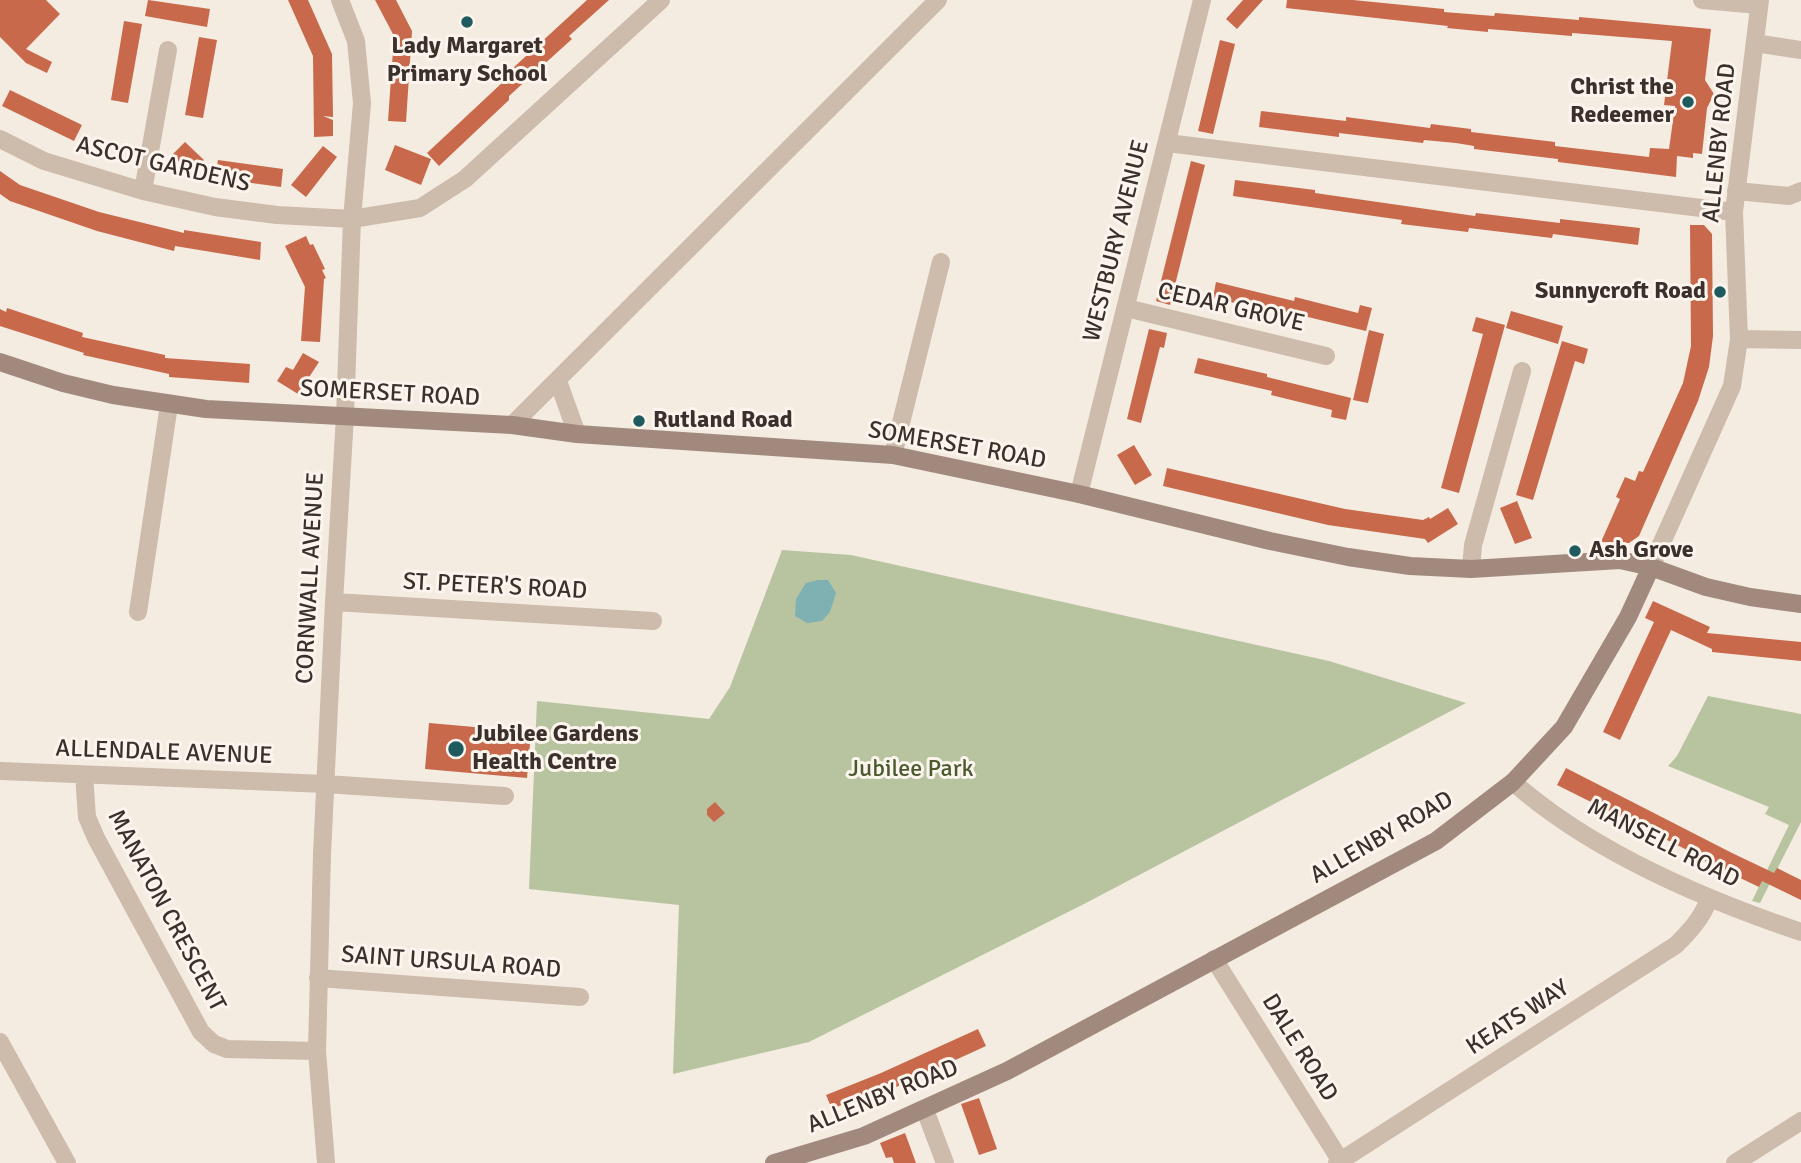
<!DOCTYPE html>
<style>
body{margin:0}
canvas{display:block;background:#f4ebe1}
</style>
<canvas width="1801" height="1163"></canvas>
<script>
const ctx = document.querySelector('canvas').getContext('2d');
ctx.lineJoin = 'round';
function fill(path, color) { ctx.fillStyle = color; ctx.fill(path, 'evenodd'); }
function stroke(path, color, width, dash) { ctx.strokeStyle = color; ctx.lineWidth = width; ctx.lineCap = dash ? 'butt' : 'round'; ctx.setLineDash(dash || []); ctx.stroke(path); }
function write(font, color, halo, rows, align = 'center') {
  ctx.font = font + ' Signika,sans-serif'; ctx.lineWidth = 6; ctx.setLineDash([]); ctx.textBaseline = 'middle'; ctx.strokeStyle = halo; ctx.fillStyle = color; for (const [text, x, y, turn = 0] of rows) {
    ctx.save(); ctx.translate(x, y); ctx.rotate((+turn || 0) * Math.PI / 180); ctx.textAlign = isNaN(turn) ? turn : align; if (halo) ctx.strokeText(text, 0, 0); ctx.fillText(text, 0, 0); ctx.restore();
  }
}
fill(new Path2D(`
 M782,550L851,555L1329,661L1466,703L1084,904L809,1042L673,1074L679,905L529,889L537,701L709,719L730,687Z
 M1708,696L1801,714V822L1760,903L1752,901L1789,825L1765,814L1769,807L1668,766L1677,756Z`), '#b8c4a0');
fill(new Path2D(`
 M818,580H828L836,593L830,612L822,621L807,623L795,616L796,599L806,583Z`), '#7fb0b2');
fill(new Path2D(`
 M0,0H46L60,14L26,49L52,62L47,73L26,63L0,37Z
 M148,0L210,9L207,27L145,16Z
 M288,0H308L332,54L333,117L323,116L333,120V136L314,137L313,56Z
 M375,0H396L412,31L406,122L388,121L394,36Z
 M587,0H609L569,36L572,39L509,96V100L439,166L427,153L503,82L501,79Z
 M1243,0H1263L1237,29L1226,19Z
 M1287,0H1353L1444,9V12L1494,16L1495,13L1579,20V17L1711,29L1705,80L1714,94L1707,108L1702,154L1693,153V158L1677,156L1676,177L1558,162V159L1474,149V146L1456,143L1424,140L1423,143L1339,133V137L1259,127L1261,111L1346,121V117L1430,128L1431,124L1471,129V132L1555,142V146L1649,157L1650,148L1669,149L1675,106L1664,105L1672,41L1572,33V36L1488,29V32L1447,28L1448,26L1286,8Z
 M124,21L142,24L128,103L111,100Z
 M199,37L217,40L203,118L185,115Z
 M1220,40L1235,44L1213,134L1198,131Z
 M10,90L82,125L74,141L2,106Z
 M185,142L204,160L191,173L172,155Z
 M395,145L431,159L421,185L385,170Z
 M323,146L337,157L306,197L291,185Z
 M218,160L283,169L281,187L215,178Z
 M1191,161L1205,165L1170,305L1156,301Z
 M0,171L20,185L99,212L184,233V230L261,242L260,260L175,246L174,251L97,231L10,201L0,194Z
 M1235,180L1315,190V193L1475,216L1476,213L1560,223V219L1640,228L1638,245L1553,234L1552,238L1469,228L1468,232L1401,224L1402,220L1233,196Z
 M1690,225H1704L1712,234L1713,336L1709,367L1698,401L1639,536L1629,543L1601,542L1620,499L1616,497L1625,477L1635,481L1639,471L1643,472L1683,383L1691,346Z
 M306,236L310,245L313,244L325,269L322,270L326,278L324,279L320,342L301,341L305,287L285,246Z
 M1216,282L1294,301L1295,297L1358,313L1360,305L1372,308L1366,331L1283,311L1282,314L1213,298Z
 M7,308L83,333L82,337L165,355V358L250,364L249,383L169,377V374L83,355L84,353L0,326V309L6,312Z
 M1511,311L1563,326L1558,344L1506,328Z
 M1476,317L1505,325L1459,493L1441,488L1483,334L1472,331Z
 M1149,329L1167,333L1164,348L1160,347L1141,423L1127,419Z
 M1369,330L1384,334L1368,403L1353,400Z
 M1562,341L1588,349L1584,364L1575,361L1533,500L1516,495Z
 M303,353L319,362L298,394L277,381L286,367L293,370Z
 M1198,358L1267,374V377L1351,398L1346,420L1331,417L1332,410L1271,395L1272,391L1194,373Z
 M1134,445L1152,475L1135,485L1117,455Z
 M1167,468L1345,509L1423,520L1429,517L1430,519L1448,508L1458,524L1428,543L1425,539L1328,525L1163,486Z
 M1517,501L1532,538L1515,544L1500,508Z
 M1653,601L1710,627L1707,633L1801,642V661L1712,652V649L1671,630L1620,740L1603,732L1654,622L1645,618Z
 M429,723L531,732L527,778L425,769Z
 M1566,768L1732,853L1774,873L1777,868L1801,880V900L1762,881L1759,887L1688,853L1689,851L1557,785Z
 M715,802L725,813L714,822L707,815V809Z
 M978,1029L986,1046L894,1088L892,1084L832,1109L826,1095L881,1073Z
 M979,1098L997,1149L979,1155L961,1104Z
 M905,1133L916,1163H894L892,1157L886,1158L880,1143Z`), '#c8694b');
stroke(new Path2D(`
 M1702,0L1759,5
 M1755,43L1801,50
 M0,139L44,161L143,191L215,207L277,215L352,219L420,208L465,179L661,0
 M1167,143L1734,212
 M143,191L168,50
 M1736,191L1789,196L1801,191
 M1126,308L1326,356
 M1739,339L1801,340
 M558,381L577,434
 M512,425L938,0
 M893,455L941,262
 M1079,494L1202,0
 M1651,567L1732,386L1739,339L1734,212L1760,0
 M1471,569L1473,545L1522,371
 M334,602L653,621
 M138,612L169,405
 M0,771L326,784L505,796
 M84,775L87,817L96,838L201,1032L214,1044L227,1049L317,1051
 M1513,782C1591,851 1703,899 1801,932
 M1214,959L1342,1163
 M318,978L580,997
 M0,1042L67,1163
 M925,1110L945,1163
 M326,1163L317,1051L322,854L334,602L345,416L352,219L362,103L356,41L340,0
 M1337,1163L1676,945C1690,931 1702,918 1709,899
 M1735,1163L1801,1121`), '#cdbbac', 18);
stroke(new Path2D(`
 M0,362L63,383L113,395L206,409L512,425L577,434L893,455L1079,494L1270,541L1348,557L1410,566L1471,569L1620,560L1651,567L1706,587L1750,597L1801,604
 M774,1163L864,1136L1007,1071L1436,841L1513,782L1564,727L1628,617L1651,567`), '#a18a7d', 18);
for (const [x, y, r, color] of [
 [467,22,7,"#1f5a5e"],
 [1688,102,7,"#1f5a5e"],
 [1720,292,7,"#1f5a5e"],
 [639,421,7,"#1f5a5e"],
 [1575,551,7,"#1f5a5e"],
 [456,749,9,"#1f5a5e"]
]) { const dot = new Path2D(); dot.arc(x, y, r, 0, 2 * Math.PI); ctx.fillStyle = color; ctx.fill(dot); stroke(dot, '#fbf5ee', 2.5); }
write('bold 24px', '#3b302b', '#fbf5ee', [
 ["Lady Margaret",467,47,"center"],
 ["Primary School",467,75,"center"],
 ["Christ the",1674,88,"right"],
 ["Redeemer",1674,116,"right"],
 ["Sunnycroft Road",1706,292,"right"],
 ["Rutland Road",653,421],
 ["Ash Grove",1589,551],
 ["Jubilee Gardens",472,735],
 ["Health Centre",472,763]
], 'left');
write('24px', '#3b302b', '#fbf5ee', [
 ["ALLENBY ROAD",1720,143,-84],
 ["ASCOT GARDENS",163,165,13],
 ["WESTBURY AVENUE",1117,241,-76],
 ["CEDAR GROVE",1231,308,13],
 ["SOMERSET ROAD",390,394,3],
 ["SOMERSET ROAD",957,446,10],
 ["CORNWALL AVENUE",311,578,-87],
 ["ST. PETER'S ROAD",495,587,3],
 ["ALLENDALE AVENUE",164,753,2],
 ["ALLENBY ROAD",1382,838,-30],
 ["MANSELL ROAD",1663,844,27],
 ["MANATON CRESCENT",166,911,62],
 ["SAINT URSULA ROAD",451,963,4],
 ["KEATS WAY",1518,1018,-33],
 ["DALE ROAD",1299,1048,58],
 ["ALLENBY ROAD",883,1097,-22]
]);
write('24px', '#4a5a2e', '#fbf5ee', [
 ["Jubilee Park",911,770]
]);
</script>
